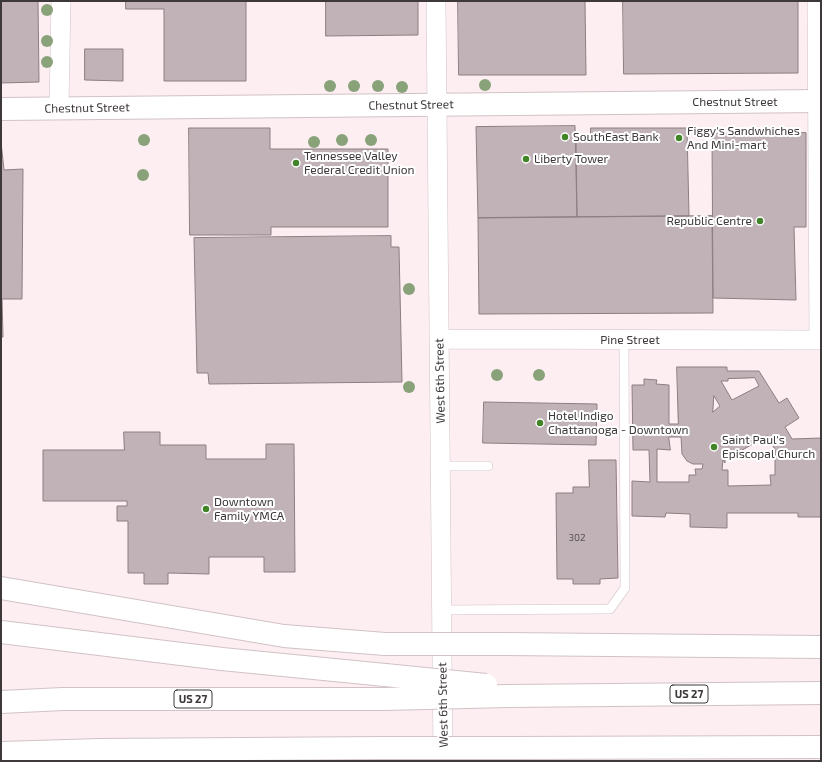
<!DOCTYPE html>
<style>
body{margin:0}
#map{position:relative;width:822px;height:762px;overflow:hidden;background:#fdeef2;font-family:"Exo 2",sans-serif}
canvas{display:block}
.frame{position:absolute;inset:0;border:2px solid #3d3839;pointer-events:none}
</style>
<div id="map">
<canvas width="822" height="762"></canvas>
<div class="frame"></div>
</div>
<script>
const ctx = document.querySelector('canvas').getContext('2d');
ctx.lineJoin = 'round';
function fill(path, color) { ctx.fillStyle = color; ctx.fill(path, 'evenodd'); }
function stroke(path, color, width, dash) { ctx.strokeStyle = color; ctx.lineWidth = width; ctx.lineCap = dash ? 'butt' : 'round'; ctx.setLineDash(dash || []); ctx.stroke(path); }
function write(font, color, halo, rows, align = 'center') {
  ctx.font = font + ' "Exo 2",sans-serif'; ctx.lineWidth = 4; ctx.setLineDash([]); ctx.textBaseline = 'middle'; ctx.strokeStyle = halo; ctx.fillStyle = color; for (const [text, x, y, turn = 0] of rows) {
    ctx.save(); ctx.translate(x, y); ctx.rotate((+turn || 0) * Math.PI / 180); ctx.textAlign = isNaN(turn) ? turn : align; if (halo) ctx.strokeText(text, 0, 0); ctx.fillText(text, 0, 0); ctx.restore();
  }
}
const building = new Path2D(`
 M1,1H38L39,82L1,83Z
 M126,1H246V81H164V9H126Z
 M326,1H418V35L326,36Z
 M458,1H585L586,75H459Z
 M623,1H798V73L624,74Z
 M85,49H123V81L85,80Z
 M575,126L577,217L478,218L476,127Z
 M189,128H270V149H388V227H271V235H190Z
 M591,128H687L689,216L577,217L576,135H590Z
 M806,133V227H794L796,300L713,298L712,134Z
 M1,142L4,170L23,169L22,299H2L3,337H1Z
 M712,216L713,313L479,314L478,218Z
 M391,236V247H399L402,382L209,384L208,373H197L194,238Z
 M677,367H727V371H759L779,403L787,398L799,418L785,427L792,439L821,438V517H798V513H727V528L690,527V514L666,513L665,517L632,516V481L650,482L649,450H633L632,385H644V379L657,380L656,384L669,385V424H678ZM755,378L759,386L732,400L721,381H728V379ZM714,396L720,406L713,412ZM768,436L775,450V475H770L771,485L728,486V470H722L723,460L725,463V460ZM669,437H681L682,454L687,461L693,464H703L702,469H695L696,475H689V482H657V449L670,450Z
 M484,402L597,404L596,445L483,443Z
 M124,432H160V445H206V459H266V444H294L295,572H264V557H209V574L168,573V584H144V573H128V521H117V506H127V501H43V450H124Z
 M589,460H616L618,578L600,579V584H573V579H557L556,493H573V487H589Z`);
fill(building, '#c0b2b6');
stroke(building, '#8c7e82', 1);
const service = new Path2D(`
 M441,466H488
 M442,610L610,609L625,588L624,340`);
const minor = new Path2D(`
 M436,1L443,761
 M817,1L819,340
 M59,108L61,1
 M439,339L821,340`);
const tertiary = new Path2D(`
 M1,109L821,101`);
const motorway = new Path2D(`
 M1,588L284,636L385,644
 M1,632L222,659L385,675
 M504,644L821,647
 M508,696L821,693
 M1,702L63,699H385
 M508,748L821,747
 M1,753L100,750L384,748`);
stroke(service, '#d1c2c6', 10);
stroke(minor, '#d1c2c6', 20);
stroke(tertiary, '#d1c2c6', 24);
stroke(motorway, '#d1c2c6', 24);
stroke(service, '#fff', 9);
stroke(minor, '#fff', 19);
stroke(tertiary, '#fff', 22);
stroke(motorway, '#fff', 22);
const motorwayBridge = new Path2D(`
 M385,644H504
 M385,675L486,685
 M385,699L508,696
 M384,748H508`);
stroke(motorwayBridge, '#d1c2c6', 24, []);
stroke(motorwayBridge, '#fff', 22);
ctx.fillStyle = '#8aa27a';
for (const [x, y] of [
 [47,10],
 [47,41],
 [47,62],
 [485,85],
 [330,86],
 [354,86],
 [378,86],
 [402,87],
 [144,140],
 [342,140],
 [371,140],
 [314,142],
 [143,175],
 [409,289],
 [497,375],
 [539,375],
 [409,387]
]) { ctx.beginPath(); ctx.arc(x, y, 6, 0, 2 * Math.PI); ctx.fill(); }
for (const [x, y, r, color] of [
 [565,137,4,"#428528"],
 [679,138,4,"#428528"],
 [526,159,4,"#428528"],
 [296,163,4,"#428528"],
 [760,221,4,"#428528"],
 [540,423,4,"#428528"],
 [714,447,4,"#428528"],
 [206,509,4,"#428528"]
]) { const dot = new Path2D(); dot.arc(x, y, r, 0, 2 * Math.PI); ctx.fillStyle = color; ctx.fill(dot); stroke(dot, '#fff', 1.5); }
write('10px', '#5e5658', null, [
 ["302",577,538]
]);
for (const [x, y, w] of [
 [689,694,38],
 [193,699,38]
]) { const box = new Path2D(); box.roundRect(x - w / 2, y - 9, w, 18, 3); ctx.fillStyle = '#fff'; ctx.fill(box); stroke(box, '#3d3839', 1); }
write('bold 11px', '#3d3839', null, [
 ["US 27",689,694],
 ["US 27",193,699]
]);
write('12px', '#3d3839', '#fff', [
 ["Chestnut Street",735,102],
 ["Chestnut Street",411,105,-1],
 ["Chestnut Street",87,108,-1],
 ["Pine Street",630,340],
 ["West 6th Street",440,381,-91],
 ["West 6th Street",443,705,-91]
]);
write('12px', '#3d3839', '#fff', [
 ["Figgy's Sandwhiches",687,131],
 ["And Mini-mart",687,145],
 ["SouthEast Bank",573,137],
 ["Tennessee Valley",304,156],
 ["Federal Credit Union",304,170],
 ["Liberty Tower",534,159],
 ["Republic Centre",752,221,"right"],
 ["Hotel Indigo",548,416],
 ["Chattanooga - Downtown",548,430],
 ["Saint Paul's",722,440],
 ["Episcopal Church",722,454],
 ["Downtown",214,502],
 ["Family YMCA",214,516]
], 'left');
</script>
